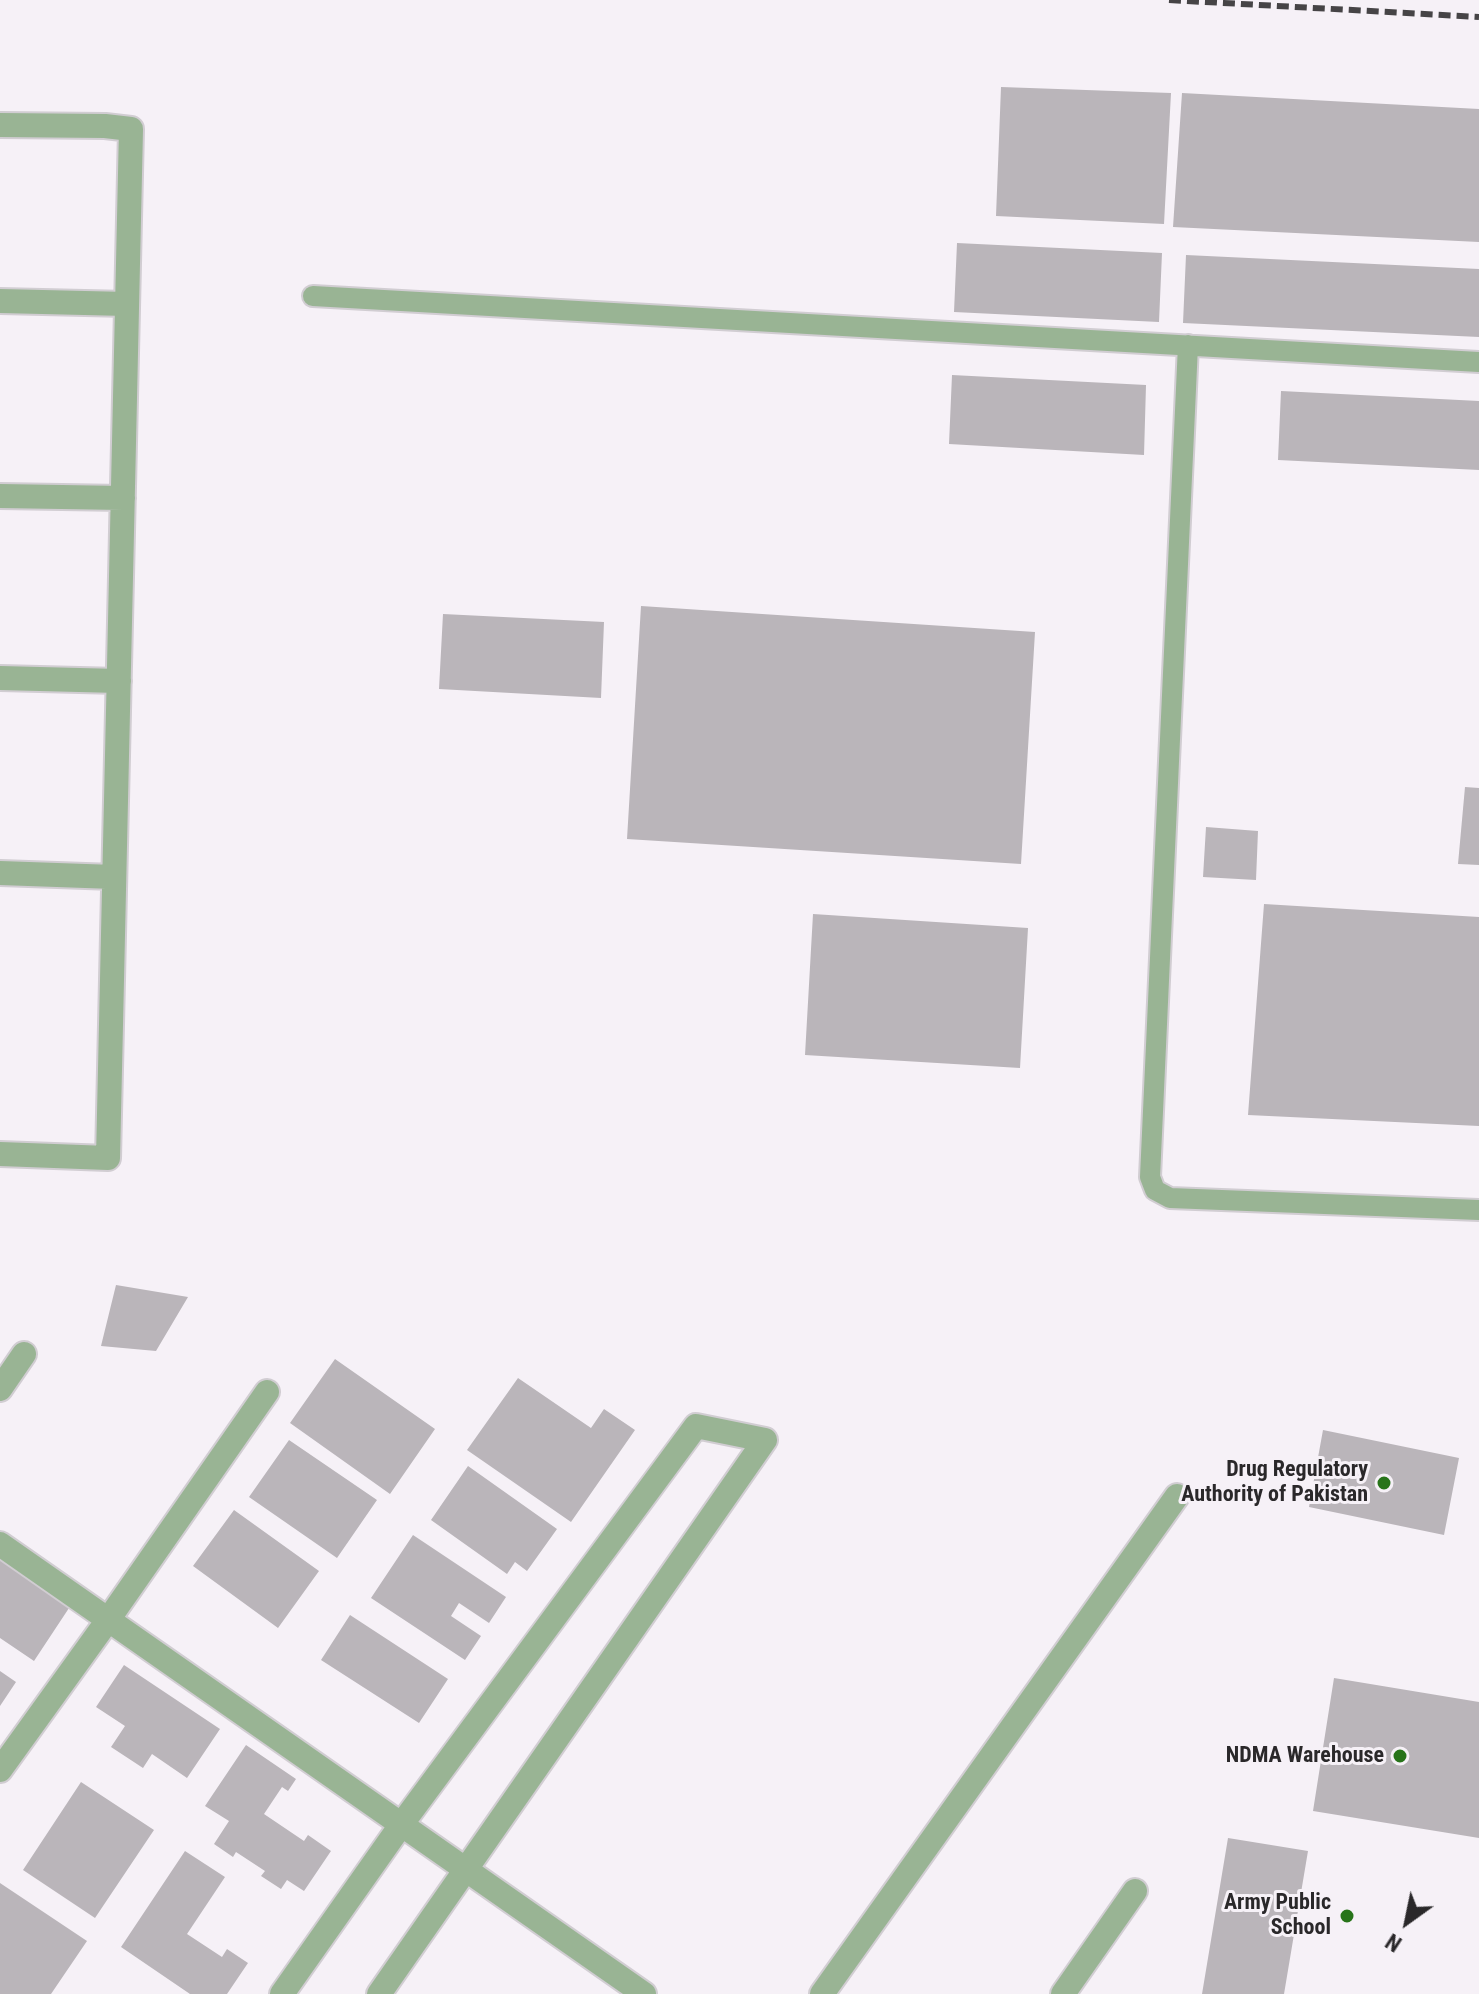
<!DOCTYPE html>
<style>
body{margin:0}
#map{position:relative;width:1479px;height:1994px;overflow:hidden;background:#f6f1f7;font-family:"Roboto Condensed",sans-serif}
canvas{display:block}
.north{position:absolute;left:1367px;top:1882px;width:80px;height:80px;-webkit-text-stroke:6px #f6f1f7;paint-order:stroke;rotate:213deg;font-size:22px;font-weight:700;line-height:32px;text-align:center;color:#2a282a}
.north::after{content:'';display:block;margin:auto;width:28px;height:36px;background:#2a282a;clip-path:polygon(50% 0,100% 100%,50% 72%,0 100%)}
</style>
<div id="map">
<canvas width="1479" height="1994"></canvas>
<div class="north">N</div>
</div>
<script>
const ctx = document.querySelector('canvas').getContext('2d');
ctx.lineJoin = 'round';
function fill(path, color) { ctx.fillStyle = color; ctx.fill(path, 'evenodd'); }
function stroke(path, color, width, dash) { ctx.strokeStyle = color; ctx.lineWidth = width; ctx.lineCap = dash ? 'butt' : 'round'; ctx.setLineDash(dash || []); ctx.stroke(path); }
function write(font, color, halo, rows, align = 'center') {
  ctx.font = font + ' "Roboto Condensed",sans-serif'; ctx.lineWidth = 6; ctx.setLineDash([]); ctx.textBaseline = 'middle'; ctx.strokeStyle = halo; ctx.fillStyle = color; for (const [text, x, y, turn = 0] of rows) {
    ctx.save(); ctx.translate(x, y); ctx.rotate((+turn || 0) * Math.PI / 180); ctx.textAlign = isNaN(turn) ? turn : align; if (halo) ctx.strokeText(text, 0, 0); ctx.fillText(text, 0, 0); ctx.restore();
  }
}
fill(new Path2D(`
 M1001,87L1171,93L1164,224L996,216Z
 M1182,93L1479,109V242L1173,227Z
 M957,243L1162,253L1159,322L954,312Z
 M1186,255L1479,269V337L1183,323Z
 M952,375L1146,385L1144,455L949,444Z
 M1281,391L1479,401V470L1278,460Z
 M641,606L1035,632L1021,864L627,839Z
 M443,614L604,622L601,698L439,689Z
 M1465,787L1479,788V865L1458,864Z
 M1206,827L1258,831L1256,880L1203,877Z
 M1264,904L1479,917V1126L1248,1115Z
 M813,914L1028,928L1020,1068L805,1055Z
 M116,1285L188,1297L156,1351L101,1346Z
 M335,1359L435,1429L390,1494L290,1423Z
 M518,1378L591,1428L604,1409L635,1430L571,1522L467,1450Z
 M1323,1430L1459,1458L1444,1535L1309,1507Z
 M289,1440L377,1500L337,1558L249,1497Z
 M468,1466L557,1529L527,1571L515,1562L507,1574L431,1520Z
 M234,1510L319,1571L278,1628L193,1566Z
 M413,1535L506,1597L489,1623L459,1603L451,1616L481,1636L465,1660L371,1598Z
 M0,1557L71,1605L34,1661L0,1638Z
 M350,1615L448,1679L419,1723L321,1660Z
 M124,1665L220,1729L187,1778L152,1754L143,1768L111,1747L125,1726L96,1707Z
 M0,1671L16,1682L0,1706Z
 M1334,1678L1479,1702V1838L1313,1811Z
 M246,1745L296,1779L288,1791L282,1787L264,1814L304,1841L308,1835L331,1851L304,1891L287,1880L281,1889L261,1876L265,1871L236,1852L233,1857L214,1844L229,1821L205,1806Z
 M81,1782L154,1830L95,1918L23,1870Z
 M1228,1838L1308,1851L1284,1994H1202Z
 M185,1851L225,1877L187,1934L222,1957L227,1949L248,1963L227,1994H190L121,1947Z
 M0,1883L87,1941L51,1994H0Z`), '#bab5ba');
const service = new Path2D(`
 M313,296L1479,362
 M1188,345L1150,1177L1155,1190L1170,1198L1479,1210`);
const minor = new Path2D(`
 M0,125L105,126L131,129L108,1158L0,1154
 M0,301L127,304
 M0,496L123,498
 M0,678L119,681
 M0,873L114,877
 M0,1389L24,1354
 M0,1544L644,1994
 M0,1770L108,1620L267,1392
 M282,1994L401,1825L696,1426L765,1440L379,1994
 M822,1994L1177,1496
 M1063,1994L1135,1891`);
stroke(service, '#d1cdd2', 24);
stroke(minor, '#d1cdd2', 28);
stroke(service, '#99b494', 20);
stroke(minor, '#99b494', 24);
stroke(new Path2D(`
 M1169,0L1479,17`), '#464446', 6, [12, 6]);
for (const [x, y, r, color] of [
 [1384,1483,8,"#28741a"],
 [1400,1756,8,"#28741a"],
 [1347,1916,8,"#28741a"]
]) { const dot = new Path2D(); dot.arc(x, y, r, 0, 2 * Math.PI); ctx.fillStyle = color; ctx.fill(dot); stroke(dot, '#f6f1f7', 3); }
write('bold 22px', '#2a282a', '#f6f1f7', [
 ["Drug Regulatory",1368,1470],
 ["Authority of Pakistan",1368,1495],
 ["NDMA Warehouse",1384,1756],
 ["Army Public",1331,1903],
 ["School",1331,1928]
], 'right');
</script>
